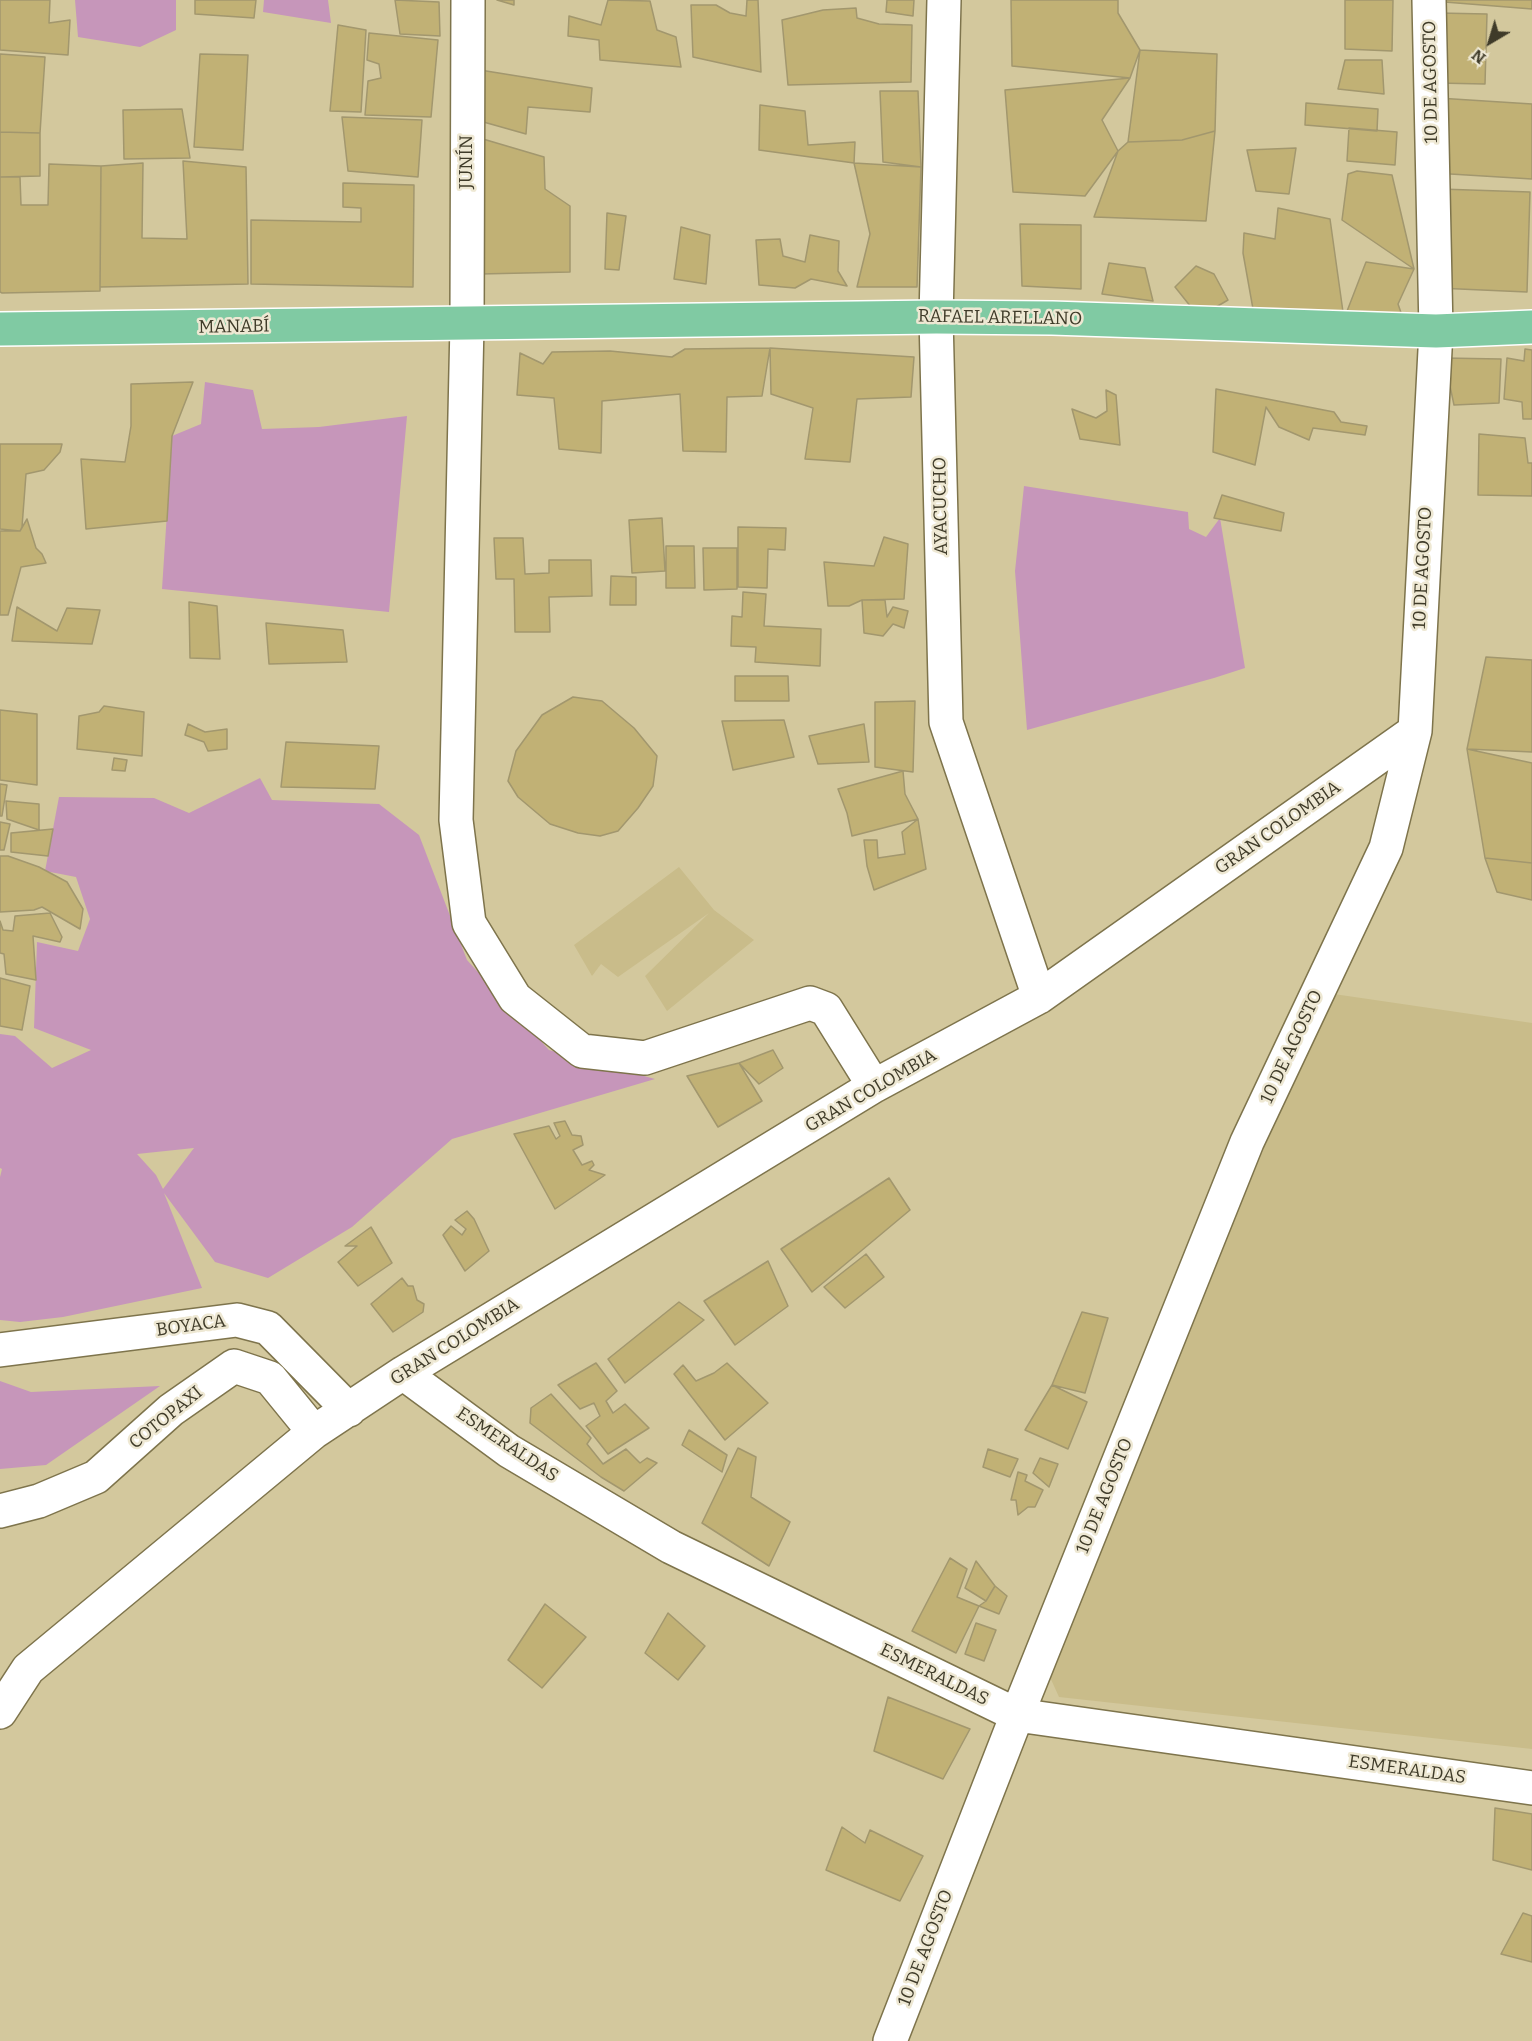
<!DOCTYPE html>
<meta charset="utf-8">
<style>
body{margin:0}
#map{position:relative;width:1532px;height:2041px;overflow:hidden;background:#d3c89d;font-family:Bitter,serif}
canvas{display:block}
.north{position:absolute;left:1460px;top:12px;width:60px;height:60px;-webkit-text-stroke:4px #eee8d3;paint-order:stroke;rotate:218deg;font-size:16px;font-weight:700;line-height:24px;text-align:center;color:#3f3b29}
.north::after{content:'';display:block;margin:auto;width:21px;height:27px;background:#3f3b29;clip-path:polygon(50% 0,100% 100%,50% 72%,0 100%)}
</style>
<div id="map">
<canvas width="1532" height="2041"></canvas>
<div class="north">N</div>
</div>
<script>
const ctx = document.querySelector('canvas').getContext('2d');
ctx.lineJoin = 'round';
function fill(path, color) { ctx.fillStyle = color; ctx.fill(path, 'evenodd'); }
function stroke(path, color, width, dash) { ctx.strokeStyle = color; ctx.lineWidth = width; ctx.lineCap = dash ? 'butt' : 'round'; ctx.setLineDash(dash || []); ctx.stroke(path); }
function write(font, color, halo, rows, align = 'center') {
  ctx.font = font + ' Bitter,serif'; ctx.lineWidth = 5; ctx.setLineDash([]); ctx.textBaseline = 'middle'; ctx.strokeStyle = halo; ctx.fillStyle = color; for (const [text, x, y, turn = 0] of rows) {
    ctx.save(); ctx.translate(x, y); ctx.rotate((+turn || 0) * Math.PI / 180); ctx.textAlign = isNaN(turn) ? turn : align; if (halo) ctx.strokeText(text, 0, 0); ctx.fillText(text, 0, 0); ctx.restore();
  }
}
fill(new Path2D(`
 M679,867L714,910L754,940L667,1011L645,976L709,913L618,977L601,964L592,976L574,945Z
 M1327,993L1532,1023V1749L1059,1697L1049,1675Z`), '#c9bc8a');
fill(new Path2D(`
 M75,0H176V30L140,47L78,37Z
 M264,0H328L331,23L263,12Z
 M205,382L253,390L262,429L319,427L407,416L389,612L162,589L172,436L201,424Z
 M1024,486L1188,512L1189,529L1206,537L1220,518L1245,668L1214,678L1027,730L1015,571Z
 M260,778L272,800L379,804L419,835L467,960L549,1050L655,1079L452,1139L352,1227L268,1278L215,1262L164,1193L202,1288L63,1317L20,1322L0,1320V1177L2,1169L0,1168V1034L15,1036L52,1068L91,1050L34,1028L37,942L78,951L90,919L76,877L45,871L59,797L154,798L189,813ZM194,1148L163,1189L156,1175L137,1154Z
 M0,1381L31,1392L160,1386L46,1465L0,1469Z`), '#c696ba');
const building = new Path2D(`
 M0,0H50L49,23L70,20L68,55L0,50Z
 M195,0H256L254,18L195,14Z
 M395,0L439,2L440,36L400,34Z
 M497,0H514V5Z
 M608,0L650,1L657,30L676,37L681,67L600,60L599,40L568,36L569,16L601,25Z
 M747,0H758L761,72L693,57L691,5H716L730,13L746,16Z
 M887,0H914L913,16L886,12Z
 M1011,0H1118V13L1140,50L1130,78L1012,66Z
 M1345,0H1393L1392,51L1345,49Z
 M1432,0H1532V9L1432,1Z
 M856,8L857,18L879,24L912,25L911,82L788,85L782,20L823,10Z
 M1438,13L1487,14L1485,84L1436,83Z
 M338,25L366,30L361,112L330,111Z
 M369,33L438,40L431,117L365,115L368,81L381,78L379,64L367,60Z
 M1140,50L1217,54L1215,131L1182,140L1128,142Z
 M0,54L45,57L40,133L0,132Z
 M200,54L248,55L243,150L194,147Z
 M1345,60H1382L1384,94L1338,89Z
 M480,70L592,88L590,112L528,107L526,134L480,121Z
 M1130,78L1102,120L1118,151L1085,196L1013,192L1005,90Z
 M880,91H918L921,167L883,162Z
 M1438,98L1532,104V179L1434,173Z
 M1306,103L1378,109L1377,131L1305,125Z
 M760,105L805,111L808,145L855,142L854,163L759,150Z
 M182,109L190,158L124,159L123,110Z
 M342,117L422,120L418,177L348,171Z
 M1349,128L1397,132L1395,165L1347,161Z
 M1215,131L1206,221L1094,217L1118,151L1128,142L1182,140Z
 M0,132L40,133V176L0,177Z
 M483,139L544,157L545,189L570,206V272L480,274Z
 M1296,148L1289,194L1256,191L1247,150Z
 M183,161L246,167L248,284L100,287L101,166L143,163L142,238L187,239Z
 M854,163L921,167L917,287H857L870,234Z
 M49,164L101,166L100,291L2,293L0,292V177H20L21,205H48Z
 M1357,171L1392,175L1414,269L1342,220L1348,174Z
 M343,183L414,185L413,287L251,284V220L361,222V208L343,207Z
 M1440,189L1530,192L1527,292L1437,288Z
 M1278,208L1330,219L1344,319L1253,309L1243,253L1244,233L1275,239Z
 M607,213L626,216L619,270L605,269Z
 M1020,224L1081,225V289L1022,286Z
 M681,227L710,235L706,284L674,279Z
 M810,235L839,241L838,271L847,286L811,279L795,288L759,285L756,240L780,239L783,256L805,262Z
 M1366,262L1414,269L1398,304L1406,327L1344,319Z
 M1109,263L1145,268L1153,301L1102,294Z
 M1196,266L1214,274L1228,300L1199,317L1175,287Z
 M770,348L914,357L911,397L857,399L850,462L805,459L813,408L771,394Z
 M770,348L762,396L727,397L726,452L683,451L680,394L602,401L601,453L559,449L554,398L517,395L520,353L543,364L552,352L610,351L672,357L685,349Z
 M1525,349L1532,350V419H1523L1522,402L1504,399L1507,358L1524,361Z
 M1444,358L1501,359L1499,403L1454,405Z
 M193,382L172,436L167,521L86,529L81,459L125,462L131,426V384Z
 M1216,389L1334,412L1341,422L1367,426L1365,435L1313,428L1309,440L1279,427L1266,407L1255,465L1213,452Z
 M1106,390L1116,395L1120,445L1080,439L1072,409L1096,418L1107,411Z
 M1479,434L1525,438L1528,463H1532V496L1478,495Z
 M0,444H62L60,452L44,470L26,474L22,527L20,531L0,529Z
 M1222,495L1284,513L1281,531L1214,518Z
 M662,518L665,571L632,573L629,520Z
 M27,519L36,548L42,554L46,563L21,567L8,615H0V531H20Z
 M738,527L786,528L785,550L768,549L767,588L738,587Z
 M884,537L908,544L904,599L862,600L849,606H828L824,562L874,566Z
 M494,538H523L525,574L549,573V560H591L592,596L549,597L550,632H515L514,579H496Z
 M666,546H694L695,588H666Z
 M703,548H737V589L704,590Z
 M611,576L636,577V605H610Z
 M743,592L766,594L764,626L821,629L820,666L755,662L756,647L731,646L732,616L742,617Z
 M862,600H885L887,617L893,607L908,611L904,628L893,624L883,636L864,633Z
 M189,602L217,606L220,659L190,658Z
 M17,607L57,631L67,608L100,610L92,644L12,641Z
 M266,623L343,630L347,662L269,664Z
 M1486,657L1532,660V752L1467,749Z
 M735,676H788L789,701H735Z
 M573,697L602,701L634,728L657,756L653,786L638,808L618,831L600,836L578,833L550,824L518,797L508,781L516,751L542,715Z
 M915,701L913,772L875,767V702Z
 M104,706L144,712L142,756L77,749L79,716L99,712Z
 M0,710L37,714V785L0,780Z
 M784,720L794,757L733,770L722,721Z
 M188,724L205,732L227,729V749L208,751L204,742L185,735Z
 M864,724L869,762L818,764L809,736Z
 M286,742L379,746L375,789L281,787Z
 M1467,749L1532,763V863L1485,858Z
 M114,758L127,760L125,771L112,770Z
 M903,771L905,794L918,819L852,836L847,813L838,789Z
 M0,784L7,785L2,816H0Z
 M6,801L39,804V830L7,819Z
 M918,819L926,869L874,890L867,866L864,840H877L878,858L905,854L902,832Z
 M0,822L10,824L4,850H0Z
 M53,829L48,856L11,852V833Z
 M0,856H8L39,867L67,882L83,909L80,929L42,907L34,910L0,912Z
 M1485,858L1532,863V900L1497,892Z
 M50,913L62,937L60,942L33,936L36,980L6,974L4,954L0,953V921L3,930L13,931L15,916Z
 M0,978L30,986L22,1030L0,1026Z
 M773,1050L783,1068L759,1084L739,1063Z
 M739,1063L762,1101L718,1127L687,1076Z
 M565,1121L572,1135L581,1136L583,1145L573,1150L582,1165L592,1161L594,1165L589,1170L605,1175L555,1209L514,1134L549,1126L556,1139L560,1136L554,1123Z
 M889,1178L910,1210L812,1292L781,1249Z
 M467,1211L474,1219L489,1251L465,1271L443,1235L451,1226L462,1235L466,1229L455,1220Z
 M371,1227L392,1263L358,1286L338,1262L357,1246H345Z
 M866,1254L884,1277L845,1308L824,1287Z
 M768,1261L788,1306L735,1345L704,1301Z
 M402,1278L408,1286H413L417,1300L424,1304L423,1312L393,1332L371,1304Z
 M679,1302L704,1320L625,1383L608,1359Z
 M1082,1312L1108,1318L1085,1393L1052,1385Z
 M596,1363L617,1391L606,1401L613,1413L625,1404L649,1428L608,1454L586,1426L600,1416L594,1403L580,1409L558,1385Z
 M727,1363L768,1403L725,1440L674,1374L683,1365L696,1381L714,1373Z
 M1052,1385L1087,1402L1068,1449L1025,1430Z
 M551,1394L591,1438L587,1444L603,1464L626,1449L640,1463L647,1458L657,1463L624,1491L601,1477L530,1423L531,1408Z
 M689,1430L727,1455L722,1472L682,1445Z
 M738,1448L756,1457L751,1497L790,1522L769,1566L702,1523Z
 M988,1449L1018,1459L1010,1477L983,1467Z
 M1040,1458L1058,1464L1049,1487L1033,1473Z
 M1018,1472L1027,1475L1025,1481L1043,1490L1035,1507H1028L1018,1515L1016,1500H1011Z
 M950,1558L967,1569L957,1597L979,1606L956,1653L912,1631Z
 M976,1561L995,1586L986,1601L965,1588Z
 M995,1586L1007,1596L999,1614L979,1606L986,1601Z
 M545,1604L586,1637L542,1688L508,1660Z
 M668,1613L705,1646L678,1680L645,1653Z
 M976,1623L996,1630L984,1661L965,1654Z
 M888,1697L970,1729L943,1779L874,1751Z
 M1495,1808L1532,1814V1870L1493,1860Z
 M842,1827L865,1843L870,1830L923,1856L900,1901L826,1870Z
 M1523,1913L1532,1916V1962L1501,1954Z`);
fill(building, '#c1b175');
stroke(building, '#a2976e', 1.5);
const minor = new Path2D(`
 M468,0L467,324L456,820L469,923L515,998L582,1051L645,1058L810,1003L826,1009L874,1086
 M944,0L936,317L946,722L1039,997
 M0,1350L237,1320L268,1328L349,1410
 M403,1373L509,1451L671,1547L1017,1715L1532,1788
 M0,1511L39,1501L96,1477L171,1410L234,1366L270,1378L314,1432
 M0,1712L28,1669L314,1432L403,1373L874,1086L1039,997L1415,731
 M890,2041L1017,1715L1247,1142L1386,848L1415,731L1436,331L1429,0`);
const major = new Path2D(`
 M0,329L936,317L1052,318L1436,331L1532,327`);
stroke(minor, '#7e744c', 36);
stroke(major, '#fff', 36);
stroke(minor, '#fff', 33);
stroke(major, '#80caa3', 33);
write('18px', '#3f3b29', '#eee8d3', [
 ["10 DE AGOSTO",1431,82,-91],
 ["JUNÍN",467,162,-90],
 ["RAFAEL ARELLANO",1000,318,1],
 ["MANABÍ",234,327,-1],
 ["AYACUCHO",941,506,-91],
 ["10 DE AGOSTO",1423,568,-87],
 ["GRAN COLOMBIA",1278,828,-35],
 ["10 DE AGOSTO",1292,1047,-65],
 ["GRAN COLOMBIA",871,1091,-30],
 ["BOYACA",191,1326,-8],
 ["GRAN COLOMBIA",455,1342,-32],
 ["COTOPAXI",166,1418,-39],
 ["ESMERALDAS",507,1445,34],
 ["10 DE AGOSTO",1105,1496,-68],
 ["ESMERALDAS",934,1675,26],
 ["ESMERALDAS",1407,1770,8],
 ["10 DE AGOSTO",926,1948,-69]
]);
</script>
